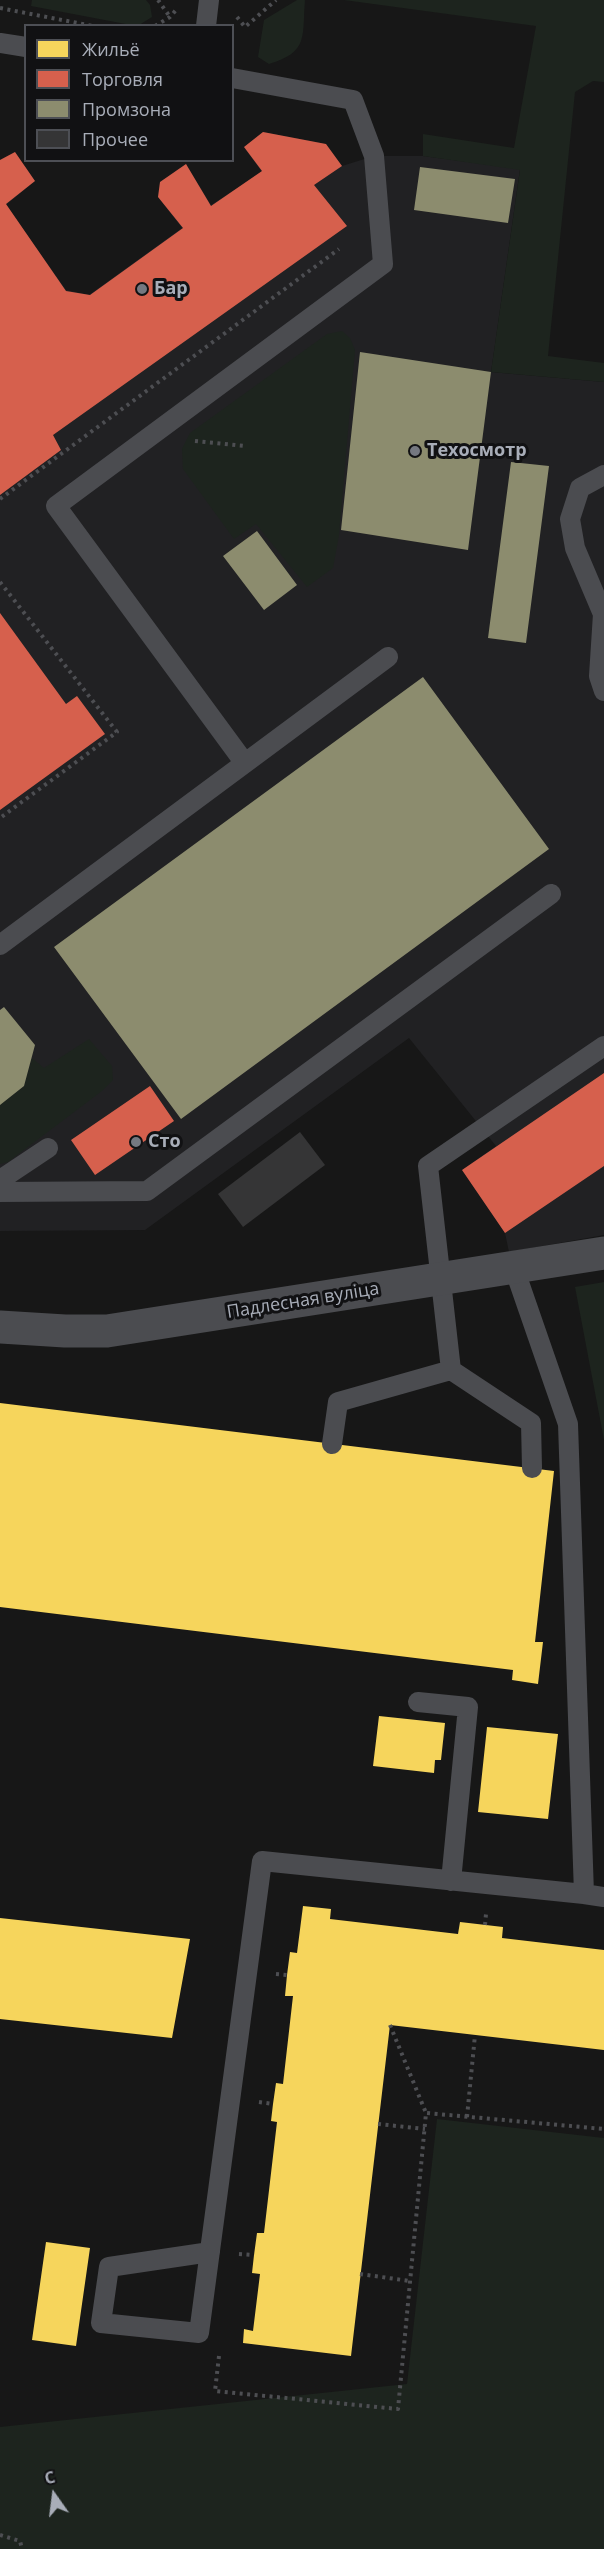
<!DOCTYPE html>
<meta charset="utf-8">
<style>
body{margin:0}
#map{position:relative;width:604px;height:2549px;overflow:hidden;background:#171717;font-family:"Open Sans",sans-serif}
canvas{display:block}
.legend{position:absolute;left:24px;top:24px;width:210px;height:138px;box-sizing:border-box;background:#111113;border:2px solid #4d4f55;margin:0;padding:8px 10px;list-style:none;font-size:18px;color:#a8adb8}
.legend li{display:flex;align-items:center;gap:12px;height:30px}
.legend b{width:30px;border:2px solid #4d4f55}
.north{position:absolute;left:24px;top:2465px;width:60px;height:60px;-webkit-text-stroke:4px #111113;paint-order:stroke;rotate:346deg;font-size:16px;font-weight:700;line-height:24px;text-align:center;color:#a8adb8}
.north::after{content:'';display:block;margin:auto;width:21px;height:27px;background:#a8adb8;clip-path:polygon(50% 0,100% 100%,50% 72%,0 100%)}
</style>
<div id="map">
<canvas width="604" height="2549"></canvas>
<ul class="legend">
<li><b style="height:16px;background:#f6d55c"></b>Жильё</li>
<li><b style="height:16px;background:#d6604d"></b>Торговля</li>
<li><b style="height:16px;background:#8c8c6e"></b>Промзона</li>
<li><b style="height:16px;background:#353536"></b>Прочее</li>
</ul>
<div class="north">С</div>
</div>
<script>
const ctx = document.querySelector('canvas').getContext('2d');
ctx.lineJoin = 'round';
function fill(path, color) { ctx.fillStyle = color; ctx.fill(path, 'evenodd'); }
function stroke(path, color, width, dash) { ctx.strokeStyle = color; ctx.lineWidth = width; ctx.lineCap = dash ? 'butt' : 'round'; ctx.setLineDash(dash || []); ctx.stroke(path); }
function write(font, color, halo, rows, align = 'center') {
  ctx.font = font + ' "Open Sans",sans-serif'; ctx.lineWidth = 6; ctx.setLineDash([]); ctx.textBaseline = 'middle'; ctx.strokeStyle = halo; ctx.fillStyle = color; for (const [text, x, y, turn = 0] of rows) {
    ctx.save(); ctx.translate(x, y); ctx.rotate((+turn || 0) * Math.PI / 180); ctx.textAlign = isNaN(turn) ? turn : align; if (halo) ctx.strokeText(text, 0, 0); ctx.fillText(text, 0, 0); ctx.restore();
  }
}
fill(new Path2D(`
 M263,132L326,144L342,166L374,156H423L520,169L491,372L604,382V1235L509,1252L505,1233L462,1170L496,1146L409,1038L145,1230L0,1231V160L15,152L35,181L6,205L66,290L89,295L182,228L158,197L160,182L186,164L211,205L262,172L244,147Z`), '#212123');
fill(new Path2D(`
 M32,0H146L150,5L152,17L139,25H131L31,6Z
 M297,0H305C302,37 309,52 269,64L258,57L264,20Z
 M344,0H604V82L593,81L575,92L548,356L604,363V382L491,372L520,170L423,156V134L514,148L536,26Z
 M342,331L350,338L355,350L339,535L333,568L307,587L256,524L234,539L183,469L182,449L190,433L327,334Z
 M89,1039L112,1066L113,1080L102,1091L8,1162L0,1164V1105L24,1086L32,1058L44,1068Z
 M604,1282V1440L575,1287Z
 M437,2119L604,2138V2549H0V2427L407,2384Z`), '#1d241e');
fill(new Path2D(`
 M0,1403L554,1471L535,1642H543L538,1684L512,1680L513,1670L0,1607Z
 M379,1716L445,1723L441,1760H435L434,1773L373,1766Z
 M487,1727L558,1734L548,1819L478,1812Z
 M303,1906L331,1909L330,1919L458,1934L460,1922L503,1927L502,1938L604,1950V2050L390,2025L351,2356L243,2343L244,2329L253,2331L260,2274L252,2273L254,2255L257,2233H264L277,2122L271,2121L273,2104L276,2083L283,2084L293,1996H285L287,1975L290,1952L297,1953Z
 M0,1918L190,1939L172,2038L0,2019Z
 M46,2242L90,2248L76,2346L32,2340Z`), '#f6d55c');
fill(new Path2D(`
 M263,132L326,144L342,166L314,185L347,226L53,435L61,450L0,495V160L15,152L35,181L6,204L66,291L90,295L183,228L158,197L160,182L186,164L211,206L262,171L244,147Z
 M0,613L66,704L77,696L105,734L0,810Z
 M604,1073V1166L505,1233L462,1170Z
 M150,1086L174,1121L95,1175L71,1140Z`), '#d6604d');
fill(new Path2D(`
 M420,167L515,179L508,223L414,210Z
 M360,352L491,372L468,550L341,530Z
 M511,462L549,466L526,643L488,638Z
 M257,531L297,585L264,610L223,556Z
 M423,677L549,849L181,1119L54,947Z
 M4,1007L35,1045L24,1086L0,1105V1010Z`), '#8c8c6e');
fill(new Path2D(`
 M300,1132L325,1165L243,1227L218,1194Z`), '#353536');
stroke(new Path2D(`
 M158,0L170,17
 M0,8L93,26
 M237,17L245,27L276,0
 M155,26L170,17L176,10
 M195,441L245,446
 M0,499L339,249
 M0,582L117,732L0,818
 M485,1925L486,1914
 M276,1974L287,1975
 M390,2025L426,2113
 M259,2102L273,2104
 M467,2117L475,2035
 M378,2124L425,2129
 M239,2254L254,2255
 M360,2274L410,2281
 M219,2356L215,2391L398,2409L426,2113L604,2129
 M0,2535L20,2541L22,2549`), '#4d4e52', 4, [3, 4.5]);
stroke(new Path2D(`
 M206,26L209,0
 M0,43L26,47
 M232,78L353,100L374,156L383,264L56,506L244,762
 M604,475L580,488L570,519L575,548L603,614L599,676L604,691
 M0,945L388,657
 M0,1180L48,1148
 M0,1192L147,1191L551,894
 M451,1370L531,1423L532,1468
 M332,1444L338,1402L451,1370L428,1166L604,1046
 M418,1702L468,1707L451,1881
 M584,1894L604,1897
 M210,2252L109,2267L101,2323L199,2333L262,1861L584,1894L568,1424L514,1268`), '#4b4c50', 20);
stroke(new Path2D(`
 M0,1327L65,1331H107L604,1253`), '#4b4c50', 33);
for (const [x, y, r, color] of [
 [142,289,6,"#757880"],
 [415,451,6,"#757880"],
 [136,1142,6,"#757880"]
]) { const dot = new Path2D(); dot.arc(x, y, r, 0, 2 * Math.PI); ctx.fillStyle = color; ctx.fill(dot); stroke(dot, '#111113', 2); }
write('bold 18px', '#a8adb8', '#111113', [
 ["Бар",154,289],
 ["Техосмотр",427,451],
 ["Сто",148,1142]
], 'left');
write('18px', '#a8adb8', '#111113', [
 ["Падлесная вуліца",303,1301,-9]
]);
</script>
